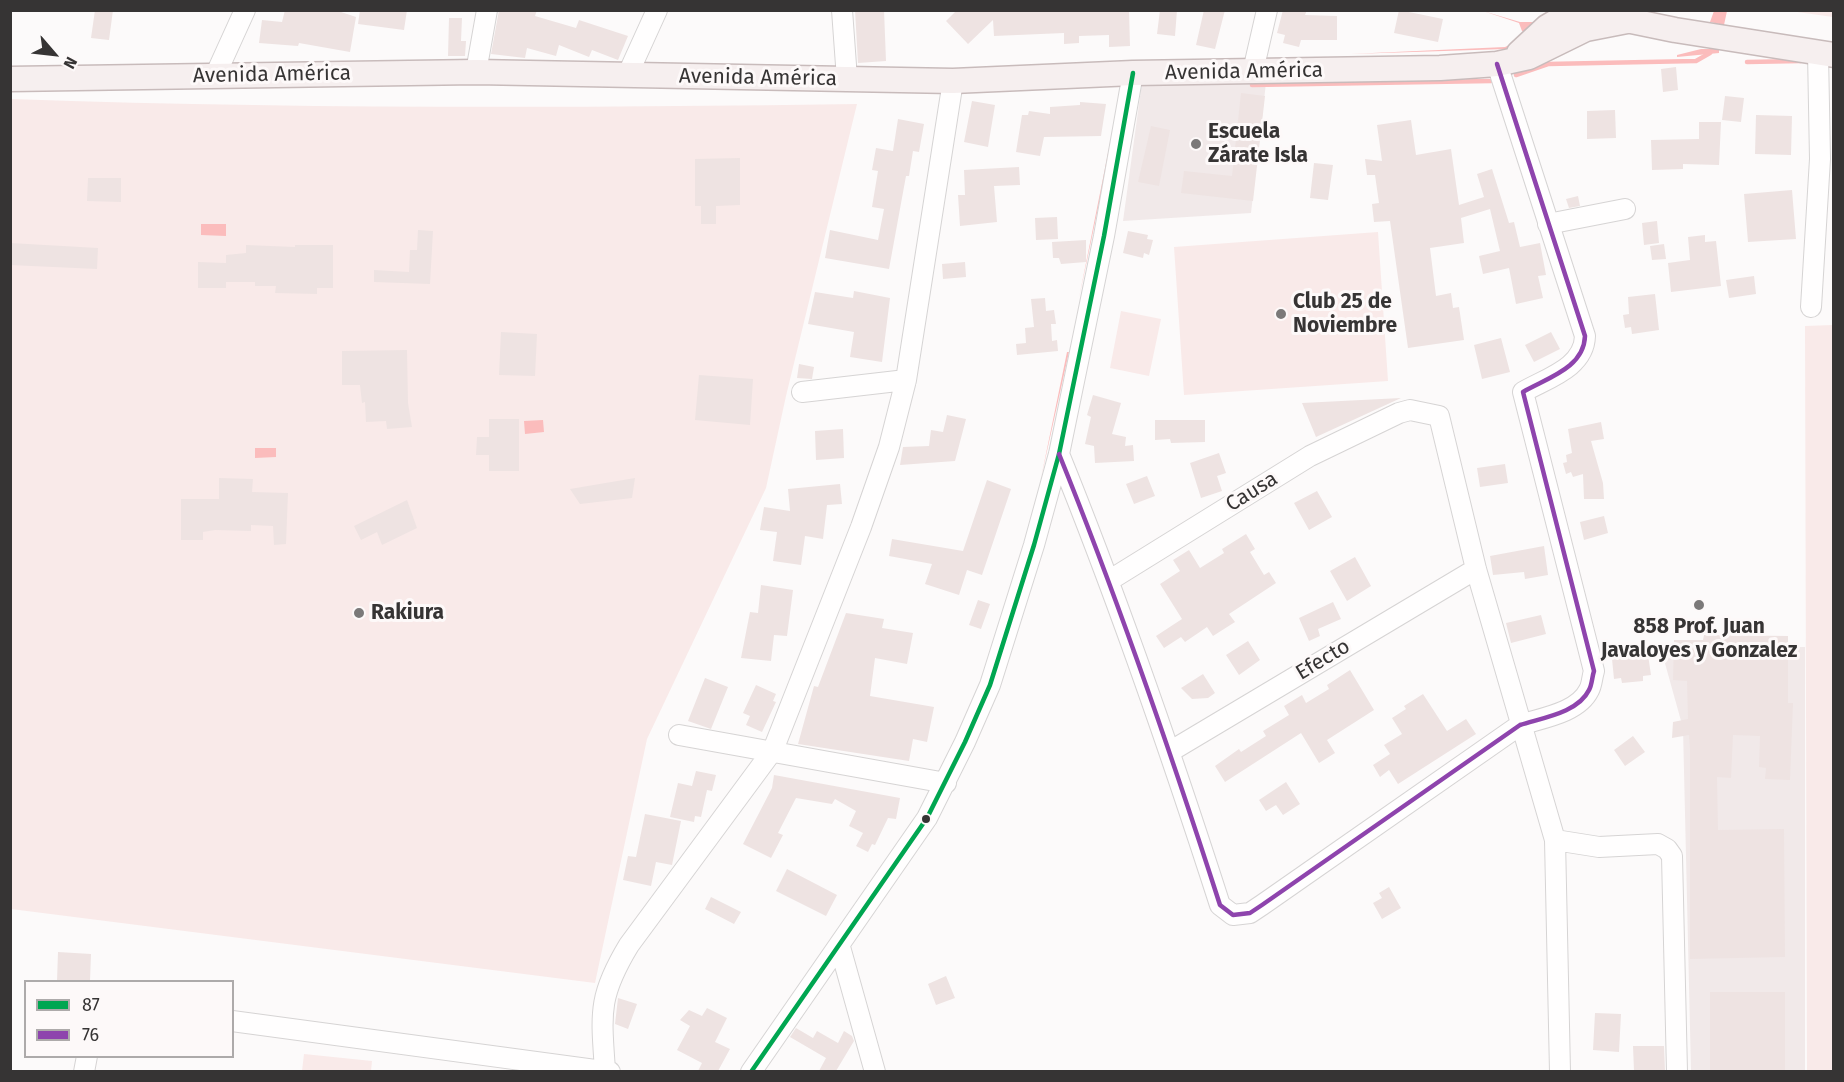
<!DOCTYPE html>
<meta charset="utf-8">
<style>
body{margin:0}
#map{position:relative;width:1844px;height:1082px;overflow:hidden;background:#fcfafa;font-family:"Fira Sans",sans-serif}
canvas{display:block}
.frame{position:absolute;inset:0;border:12px solid #363434;pointer-events:none}
.legend{position:absolute;left:24px;top:980px;width:210px;height:78px;box-sizing:border-box;background:#fdf9f9;border:2px solid #adaaaa;margin:0;padding:8px 10px;list-style:none;font-size:18px;color:#363434}
.legend li{display:flex;align-items:center;gap:12px;height:30px}
.legend b{width:30px;border:2px solid #adaaaa}
.north{position:absolute;left:24px;top:24px;width:60px;height:60px;-webkit-text-stroke:4px #fdf9f9;paint-order:stroke;rotate:118deg;font-size:16px;font-weight:700;line-height:24px;text-align:center;color:#363434}
.north::after{content:'';display:block;margin:auto;width:21px;height:27px;background:#363434;clip-path:polygon(50% 0,100% 100%,50% 72%,0 100%)}
</style>
<div id="map">
<canvas width="1844" height="1082"></canvas>
<div class="frame"></div>
<ul class="legend">
<li><b style="height:8px;background:#00a651"></b>87</li>
<li><b style="height:8px;background:#8e44ad"></b>76</li>
</ul>
<div class="north">N</div>
</div>
<script>
const ctx = document.querySelector('canvas').getContext('2d');
ctx.lineJoin = 'round';
function fill(path, color) { ctx.fillStyle = color; ctx.fill(path, 'evenodd'); }
function stroke(path, color, width, dash) { ctx.strokeStyle = color; ctx.lineWidth = width; ctx.lineCap = dash ? 'butt' : 'round'; ctx.setLineDash(dash || []); ctx.stroke(path); }
function write(font, color, halo, rows, align = 'center') {
  ctx.font = font + ' "Fira Sans",sans-serif'; ctx.lineWidth = 6; ctx.setLineDash([]); ctx.textBaseline = 'middle'; ctx.strokeStyle = halo; ctx.fillStyle = color; for (const [text, x, y, turn = 0] of rows) {
    ctx.save(); ctx.translate(x, y); ctx.rotate((+turn || 0) * Math.PI / 180); ctx.textAlign = isNaN(turn) ? turn : align; if (halo) ctx.strokeText(text, 0, 0); ctx.fillText(text, 0, 0); ctx.restore();
  }
}
fill(new Path2D(`
 M1267,74L1251,213L1123,221L1143,75Z
 M1805,647V1071H1691L1683,728L1661,649Z`), '#f1e9e9');
fill(new Path2D(`
 M1790,11H1833V17Z
 M11,99C293,109 575,108 857,104L786,396L766,488L647,739L595,983L11,909Z
 M1378,232L1388,381L1184,395L1174,247Z
 M1121,311L1161,319L1149,376L1110,368Z
 M1833,325L1834,1071L1807,1072L1805,326Z
 M304,1054L372,1061L371,1071H302Z`), '#f9eae9');
fill(new Path2D(`
 M1483,11L1520,22H1533L1528,33L1522,31L1519,23Z
 M1714,11H1727L1724,25L1710,22Z
 M1515,42L1506,49L1350,54L1505,47Z
 M1701,49H1719V53L1677,57V55Z
 M1116,113L1118,114L1079,298Z
 M201,224H226V236L201,235Z
 M1067,352H1069L1041,478Z
 M543,420L544,432L525,434L524,421Z
 M255,448H276V457L255,458Z`), '#fbbcbc');
stroke(new Path2D(`
 M1747,62L1801,61
 M1516,75L1548,64L1696,61L1710,53
 M1252,85L1491,81`), '#fbbcbc', 4.5);
fill(new Path2D(`
 M95,10H113L109,40L91,38Z
 M285,10H335L356,17L350,52L299,43L298,46L259,43L262,20L282,22Z
 M360,10H407L404,30L358,24Z
 M499,10H537L535,16L576,28L579,20L628,36L618,60L592,50L589,57L559,45L556,56L527,48L525,58L491,54Z
 M855,10H884L886,61L858,63Z
 M957,10H1129L1130,46L1109,47V35L1079,36V43L1064,44V33L994,36L993,20L968,44L946,21Z
 M1160,10H1177L1175,36L1157,34Z
 M1204,10H1225L1215,49L1196,45Z
 M1283,10H1307L1305,15L1337,16V40H1301L1299,47L1283,43L1285,35L1277,33Z
 M1399,10L1443,19L1438,42L1394,33Z
 M449,18H462L461,41H466L465,56H448Z
 M1676,67L1678,90L1663,92L1661,69Z
 M1241,93L1265,96L1253,201L1181,193L1184,171L1232,176Z
 M1725,96L1744,98L1741,122L1722,120Z
 M972,101L995,105L988,147L964,142Z
 M1080,102L1106,104L1101,136L1044,137L1040,156L1016,152L1022,115H1028L1029,111L1050,114V107L1080,105Z
 M1615,110L1616,138L1587,139V111Z
 M1756,115L1792,116L1791,155L1755,154Z
 M898,119L924,124L919,152L913,151L909,176H906L889,269L825,258L830,230L878,240L884,209L872,207L878,171L872,170L876,148L893,151Z
 M1411,120L1416,155L1451,149L1459,205L1484,197L1477,174L1492,169L1509,223L1514,222L1520,247L1540,243L1546,275L1538,276L1543,298L1516,304L1509,268L1483,274L1479,256L1500,251L1490,209L1461,218L1464,243L1430,248L1436,296L1451,293L1453,308L1459,307L1464,340L1408,348L1390,221L1374,222L1372,204L1379,203L1375,175H1367L1365,159L1382,161L1377,125Z
 M1699,122H1721L1719,165L1683,164V169L1652,170L1651,140L1699,139Z
 M1151,126L1170,130L1159,186L1138,182Z
 M740,158V205L716,206V224H701V206H695V159Z
 M1314,163L1333,165L1328,200L1310,198Z
 M1019,167L1020,185L994,186L997,222L960,226L958,195H965L964,170Z
 M88,178H121V202L87,201Z
 M1792,190L1796,239L1748,242L1744,194Z
 M1578,196L1580,206L1569,208L1566,199Z
 M1057,217L1058,239L1036,240L1035,218Z
 M1657,221L1659,243L1644,245L1642,223Z
 M418,230L433,231L430,284L374,282V270L409,272L410,250H417Z
 M1128,231L1148,235L1147,239L1153,240L1149,255L1144,253L1143,258L1123,253Z
 M1705,235V242L1716,241L1721,286L1671,292L1668,263L1690,260L1688,237Z
 M1086,240V262L1061,264L1059,258H1053L1052,242Z
 M10,243L98,248L97,269L10,265Z
 M1664,244L1666,259L1652,260L1650,246Z
 M246,245L295,247V245H333V288H317V294L275,293L276,286H255V282H226V288H198V262L226,263V255L246,253Z
 M965,262L966,277L943,279L942,264Z
 M1754,276L1756,294L1729,298L1726,280Z
 M854,291L890,298L882,362L850,357L854,332L808,324L815,292L853,298Z
 M1655,294L1659,330L1632,334L1631,327L1625,328L1623,315L1629,314L1628,297Z
 M1045,298L1046,311L1054,310L1056,324H1051L1052,341L1057,340L1058,351L1017,355L1016,344L1026,343L1025,328L1034,327L1031,299Z
 M501,332L537,334L535,376L499,375Z
 M1551,332L1560,349L1534,362L1525,345Z
 M1501,338L1510,372L1482,379L1474,345Z
 M407,350L408,403L412,427L387,429L386,421L366,422L365,402L362,403L360,385H342V351Z
 M799,364L814,367L812,379L797,378Z
 M699,375L753,379L750,425L695,420Z
 M1093,395L1121,403L1112,434L1126,437L1125,446L1133,445L1134,461L1095,463L1094,446L1085,444L1091,417L1087,415Z
 M1401,398L1316,437L1302,403Z
 M947,415L966,419L955,461L900,465L903,447L929,446L931,430L943,432Z
 M489,419H519V471H489V455H476L477,437H489Z
 M1155,420H1205V442L1171,443L1170,439L1155,440Z
 M1601,422L1604,439L1591,441L1603,483L1604,499H1584L1583,474L1573,477L1571,472L1566,474L1563,463L1567,462L1566,455L1572,453L1568,429Z
 M843,429L844,458L816,460L815,431Z
 M1219,453L1226,473L1217,476L1222,491L1201,498L1190,463Z
 M1505,464L1508,483L1480,487L1477,468Z
 M1147,476L1155,496L1134,504L1126,484Z
 M219,478L253,479L252,492L288,493L286,544L274,545L273,526L251,525V531L215,530L203,532V540H181V499H219Z
 M635,478L632,498L580,504L570,489Z
 M987,480L1011,489L982,575L967,570L959,595L925,584L932,564L889,556L892,539L963,551Z
 M840,484L842,504L827,505L823,539L805,536L801,565L773,561L777,532L760,530L764,507L790,511L788,489Z
 M1317,491L1332,517L1309,530L1294,503Z
 M407,500L417,528L382,545L377,532L361,540L354,526Z
 M1604,516L1608,533L1584,540L1580,522Z
 M1246,534L1255,549L1250,552L1264,575L1269,572L1276,583L1229,614L1235,622L1213,636L1207,627L1185,642L1181,637L1164,648L1156,636L1182,619L1160,584L1180,571L1173,560L1189,550L1200,568L1224,553L1222,549Z
 M1544,546L1548,575L1525,579L1524,572L1493,575L1490,556Z
 M1355,557L1371,586L1347,601L1330,571Z
 M761,585L793,590L787,636L774,635L771,661L741,658L750,612L758,613Z
 M978,600L990,604L981,629L969,625Z
 M1333,602L1341,619L1318,629L1320,636L1309,641L1299,618Z
 M846,613L884,619L882,628L913,633L907,664L875,658L870,696L934,707L927,742L913,739L909,761L798,744L814,686L818,687Z
 M1541,615L1546,634L1511,643L1506,623Z
 M1704,635L1788,636V703H1793L1790,780L1765,779L1766,768L1759,767L1760,736L1733,735L1731,778L1717,777L1718,830L1784,829L1785,957L1690,959V748L1689,735L1672,738L1673,722L1688,719L1687,681L1673,680L1674,640H1703Z
 M1248,641L1260,660L1239,675L1226,655Z
 M1648,655L1651,675L1643,676V681L1622,683L1621,678L1614,679L1612,659Z
 M1350,670L1374,710L1327,740L1335,753L1319,763L1301,733L1225,782L1215,766L1239,749L1241,752L1266,736L1263,731L1289,715L1284,706L1302,695L1306,703L1329,689L1327,685Z
 M1203,674L1215,693L1208,698L1192,699L1181,688Z
 M705,678L728,687L711,729L688,721Z
 M756,685L776,694L773,701L776,702L762,732L746,725L750,716L743,713Z
 M1423,694L1447,731L1466,719L1476,734L1398,784L1389,770L1380,777L1373,765L1390,754L1384,745L1402,734L1392,718L1406,709L1404,706Z
 M1633,736L1645,752L1625,766L1614,750Z
 M696,771L716,775L712,791L707,790L701,817L695,816L694,822L670,817L678,783L692,786Z
 M774,775L900,798L896,819L888,818L875,845L872,844L868,852L856,846L863,833L849,826L856,811L835,799L832,804L796,798L778,833L783,835L771,858L743,844L772,788Z
 M1286,782L1300,804L1283,815L1276,805L1266,811L1259,800Z
 M645,814L681,821L672,865L656,862L651,886L623,880L628,856L636,857Z
 M787,869L837,895L826,916L776,891Z
 M1389,887L1401,908L1382,919L1373,903L1382,898L1379,893Z
 M711,897L741,912L734,924L705,909Z
 M58,952L91,954L90,981H57Z
 M946,976L955,998L936,1005L928,984Z
 M1710,992H1785V1071H1710Z
 M618,998L637,1004L628,1029L615,1024Z
 M707,1008L727,1018L715,1042L730,1049L718,1071H698L702,1063L677,1050L690,1026L680,1020L689,1010L702,1016Z
 M1595,1013L1621,1014L1619,1052L1593,1050Z
 M796,1028L813,1038L817,1031L838,1043L844,1031L852,1036L854,1041L836,1071H819L826,1058L790,1037Z
 M1633,1046H1664L1665,1071H1634Z`), '#eee3e2');
const minor = new Path2D(`
 M842,10L847,79
 M1253,71L1267,10
 M476,72L487,10
 M215,76L245,10
 M627,76L657,10
 M1548,224L1625,209
 M1811,307L1820,159L1818,53
 M802,392L906,380
 M1059,454C1119,602 1171,753 1220,905L1233,915L1250,913L1262,905L1520,725C1541,718 1578,713 1589,690C1592,685 1592,677 1594,671L1523,392C1547,378 1584,368 1585,336L1497,64
 M1110,580L1310,456L1399,413L1410,410L1439,416L1476,569L1555,840L1560,1072
 M679,735L946,783
 M1171,751L1476,569
 M1555,840L1599,847L1658,844L1667,849L1672,856L1677,1072
 M840,947L875,1072
 M232,1021L610,1072
 M605,1070C601,1013 598,996 629,945L773,750L861,527L889,447L906,380L953,81
 M84,1072L87,1056
 M751,1072L927,818L965,742L990,685L1034,545L1059,454L1104,236L1133,73`);
const major = new Path2D(`
 M1578,10L1675,30L1834,55
 M1519,53L1547,27L1576,10
 M10,79L476,72L953,81L1133,73L1440,68L1497,64L1529,57L1586,29L1627,21`);
stroke(minor, '#d6d4d4', 22);
stroke(major, '#c8bbbb', 27);
stroke(minor, '#fffefe', 20);
stroke(major, '#f6efef', 24);
stroke(new Path2D(`
 M751,1072L927,818L965,742L990,685L1034,545L1059,454L1104,236L1133,73`), '#00a651', 4.5);
stroke(new Path2D(`
 M1059,454C1119,602 1171,753 1220,905L1233,915L1250,913L1262,905L1520,725C1541,718 1578,713 1589,690C1592,685 1592,677 1594,671L1523,392C1547,378 1584,368 1585,336L1497,64`), '#8e44ad', 4.5);
for (const [x, y, r, color] of [
 [1196,144,6,"#7b7979"],
 [1281,314,6,"#7b7979"],
 [1699,605,6,"#7b7979"],
 [359,613,6,"#7b7979"],
 [926,819,5,"#363434"]
]) { const dot = new Path2D(); dot.arc(x, y, r, 0, 2 * Math.PI); ctx.fillStyle = color; ctx.fill(dot); stroke(dot, '#fdf9f9', 2); }
write('21px', '#363434', '#fdf9f9', [
 ["Avenida América",1244,72,-1],
 ["Avenida América",272,75,-1],
 ["Avenida América",758,78,1],
 ["Causa",1252,492,-32],
 ["Efecto",1323,660,-31]
]);
write('bold 21px', '#363434', '#fdf9f9', [
 ["Escuela",1208,132],
 ["Zárate Isla",1208,156],
 ["Club 25 de",1293,302],
 ["Noviembre",1293,326],
 ["Rakiura",371,613],
 ["858 Prof. Juan",1699,627,"center"],
 ["Javaloyes y Gonzalez",1699,651,"center"]
], 'left');
</script>
